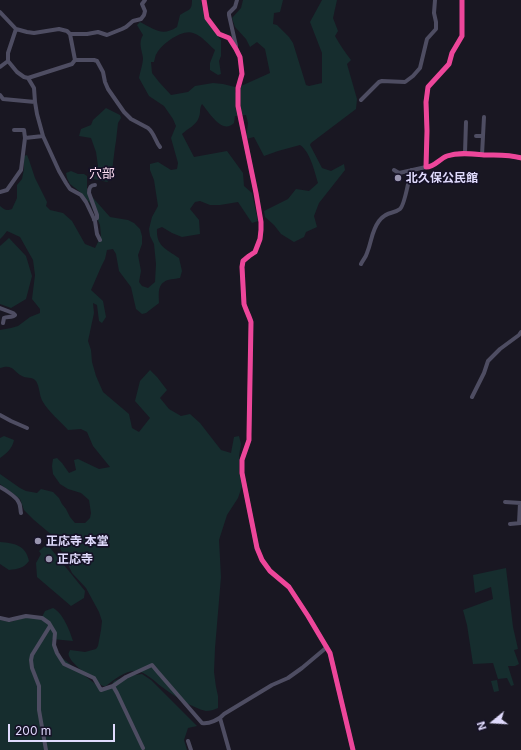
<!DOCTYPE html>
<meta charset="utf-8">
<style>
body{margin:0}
#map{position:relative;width:521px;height:750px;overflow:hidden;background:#191722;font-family:Inter,sans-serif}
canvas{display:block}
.north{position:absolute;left:473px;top:702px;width:40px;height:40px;-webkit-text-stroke:3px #161227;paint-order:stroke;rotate:252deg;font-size:11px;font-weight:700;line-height:16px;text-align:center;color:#dfdafc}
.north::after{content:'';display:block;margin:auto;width:14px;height:18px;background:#dfdafc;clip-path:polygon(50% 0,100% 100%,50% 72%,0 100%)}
.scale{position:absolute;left:8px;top:724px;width:107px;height:18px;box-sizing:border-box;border:2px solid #dfdafc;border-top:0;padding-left:5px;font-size:12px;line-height:14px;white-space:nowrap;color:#dfdafc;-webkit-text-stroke:3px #161227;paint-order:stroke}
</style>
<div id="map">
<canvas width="521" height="750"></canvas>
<div class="north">N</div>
<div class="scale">200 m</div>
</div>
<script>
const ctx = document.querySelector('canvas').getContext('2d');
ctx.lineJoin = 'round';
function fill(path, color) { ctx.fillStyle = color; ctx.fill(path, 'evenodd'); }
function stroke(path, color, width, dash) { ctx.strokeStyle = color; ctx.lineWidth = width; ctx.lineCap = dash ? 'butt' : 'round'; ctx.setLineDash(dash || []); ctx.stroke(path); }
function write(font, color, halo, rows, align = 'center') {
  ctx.font = font + ' Inter,"Noto Sans JP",sans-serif'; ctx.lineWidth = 3.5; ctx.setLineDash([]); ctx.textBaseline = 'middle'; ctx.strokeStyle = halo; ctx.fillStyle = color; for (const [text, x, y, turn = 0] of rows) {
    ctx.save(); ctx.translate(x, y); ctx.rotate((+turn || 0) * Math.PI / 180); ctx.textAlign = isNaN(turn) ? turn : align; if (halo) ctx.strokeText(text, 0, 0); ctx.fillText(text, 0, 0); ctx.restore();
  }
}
fill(new Path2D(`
 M192,0H201L202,7L210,26L221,40V56L219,61L221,74L218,75L210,70V63L215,50C208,44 202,36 193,33C182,29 162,44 157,53C155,55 155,59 154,62H151L152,73L159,82L171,95L188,92L195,86L213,83L223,84L235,87V93L241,86L270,73L265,49L257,42L250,47L246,39L235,27L232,18L241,8L243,0H283L280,12L274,13L273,24L277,25L289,37L293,43L306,85L309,86L322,83V53L310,22L322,0H337L333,18L338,31L335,36C340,45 345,52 351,60L347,64L357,99L356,109L311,143L310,145L322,168L331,171L344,164L345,170L319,203L314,216L317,227L306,232L304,237L294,242L281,234L274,225L265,217L264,211L288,199L296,189L309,191L318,183C315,173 310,151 300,145L278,151L264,156L254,137L246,139L248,123L246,115L235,116L234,123C222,135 209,112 202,104C199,109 201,112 199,117C197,125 187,129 182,134L194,157L227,151L243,173L244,186L252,193L258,221L252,223L238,202L220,205H210L200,201L195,202L190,209L199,220L200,234L182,237L172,233L162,227L157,229C156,246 166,249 179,258L182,271L180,278C175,279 167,279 164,282C157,286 159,297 159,303L146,313L142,314L136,309L131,287L119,271L116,254L113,249L107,250L105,259L101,267L91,290L103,301L106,317L102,323L99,321L97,305L93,303L94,313L88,341L91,350L92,362L96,376L103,392L129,414L132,428L139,432L150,418L135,401L140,381L150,370L157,377L167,390L160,398L169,409L181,416L190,414L200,423L221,450L231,453L234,437L239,436L241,444L239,456V471L242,486L238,498L227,515L219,540L221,577L215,648L214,672L216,687L218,696V708C214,710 210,711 206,711C192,708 173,695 162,687C154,681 146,672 136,671C124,671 115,679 106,686H103C95,681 72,665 69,656C68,653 69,653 70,650L85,652L96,649L98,646L101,630L102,621L99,612L86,588L72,573L62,552L53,536L34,520L24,510L20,499L0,484V474L20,488L26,491L37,493L41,489L53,492L59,498L62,504L66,509L70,517L75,523H85L90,518L91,513L89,500L81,493L68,489L60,484L53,474L52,466L53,459L57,458L62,463L69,473L76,470L74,460L78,459L99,469L110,467L93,446L87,432L81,429L68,430C61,422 48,411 43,402C39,396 40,387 36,381C32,376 26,379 22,376C12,371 14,364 0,368V330L11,328L18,326L30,317L40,313V309L32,299L35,275L33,260L20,237L7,231L3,236L0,239V206C5,210 6,211 12,209L17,198V185L22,179L24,169V156L27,155L29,160L35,178L47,202L46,206L50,210L63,213L72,221L85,244L95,248L101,236L100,225L90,203L79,191L70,184L67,178L66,173L71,171L78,174H84L87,176V191L110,217L128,220L134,223L140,229L142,236V244L138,255L141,271L139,282L142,286L148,288L155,282L156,264L154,244L150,236L149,229L152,217L158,206L154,180L150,170V164L158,162L171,170L177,169L178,163L171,138L176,126L173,119L164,106L149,96L139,78C140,72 143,64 143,58C142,50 138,43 143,35L137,25L140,22C154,29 162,37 177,27L180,15C188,9 192,12 192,0Z
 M106,108L120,115L121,118L118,123L116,141L115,147L111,179L107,182L94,179L91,174L98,166L96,152L91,138L79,136L81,129L91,125L93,120Z
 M9,238L26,256L32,276L26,299L11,308L0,304V246Z
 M4,436L14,440C12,449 7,453 0,458V438Z
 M0,542C14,543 26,545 29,561C24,568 18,569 9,570L0,564Z
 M47,544L85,591L84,598L71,606L37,577L36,563L41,554L39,551Z
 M506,568L513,627L518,649L514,650L519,664L515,666H508L514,685L511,686L507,678L498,679L493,663L473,664L467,625L463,610L493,599L491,587L475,593L473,575Z
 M53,608C63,613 70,631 73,641L52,639L53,646L61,657L103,690L110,687L114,681L127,676L142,674L151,680L197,726L188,728L184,740L187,750H0V620L10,622L27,617L41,619L45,611Z
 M497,680L499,691L494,692L491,681Z`), '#162d2e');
stroke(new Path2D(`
 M204,0L207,18L219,34L229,38L236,49L240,57L242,74L238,88V106L256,193L261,222V230L260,239L255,252L249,256L243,261L242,267L244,304C246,310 249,316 251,322L249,435V440L242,460V473L257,548L262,560L270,571L289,587L308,616L330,653L353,750
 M462,0V36L452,53L449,64L428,87L426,102L427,131L426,167C435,167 439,159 447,156C459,152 472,154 484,155C497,155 509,154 521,158
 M0,12L16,29L27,32L34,33L59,29L67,31L70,34L75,60L72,64L28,78
 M16,29L8,53V61L17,72L24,77L28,78L34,88L35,102L37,114L43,136L59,171L66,183L70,189L81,195L86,202L95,221L97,234L100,240
 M70,34H87L98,32L107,35L122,29L126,27L133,21L141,19L144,15L145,11L142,4L145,0
 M236,46L229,15V13L235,7L237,0
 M75,60H94L97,61L103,72L105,82L108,89L124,112L131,119L148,128C155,134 155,141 160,147
 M0,67L8,61
 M0,95L3,99L35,102
 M361,100L379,82L382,81L405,82L413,76L420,68L427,39L436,29V22L434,13L435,0
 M476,136H483
 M25,138L43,136
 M465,153L466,122
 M482,155L484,117
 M394,170L399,173L426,167
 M0,192L7,190L21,170L25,138L24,130H14
 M94,220L97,218V215L89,193C89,188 90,185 95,185
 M361,264C363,260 366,257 367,253C372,241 371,232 379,221C386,211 394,214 400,209C405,205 409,178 411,170
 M0,308L13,313L15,315C12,318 7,316 4,318L3,323
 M472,397L484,373L488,361L500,349L519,335L521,332
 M0,415L11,421L27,428
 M0,487C4,489 16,497 18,501C21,505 20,509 21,513
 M505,502L521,503
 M519,523L520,503
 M510,524L521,523
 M0,618L9,620L13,619L26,616L42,618L49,623L55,633L54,645L57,653L62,661L64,664L94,678L101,690L113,686L117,693L143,748
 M113,686L126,677L152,665L157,671L202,723C209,724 219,720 224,714L272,685L288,678L302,668L327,647
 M220,718L229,750
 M188,741L191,750
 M46,750L39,710V686L32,668L31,660L32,655L50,626`), '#4e4d62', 4);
stroke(new Path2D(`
 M204,0L207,18L219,34L229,38L236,49L240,57L242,74L238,88V106L256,193L261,222V230L260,239L255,252L249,256L243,261L242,267L244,304C246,310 249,316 251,322L249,435V440L242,460V473L257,548L262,560L270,571L289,587L308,616L330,653L353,750
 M462,0V36L452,53L449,64L428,87L426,102L427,131L426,167C435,167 439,159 447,156C459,152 472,154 484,155C497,155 509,154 521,158`), '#ed469a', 5);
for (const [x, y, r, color] of [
 [398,178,4,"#9a96b0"],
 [38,541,4,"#9a96b0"],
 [49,559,4,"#9a96b0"]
]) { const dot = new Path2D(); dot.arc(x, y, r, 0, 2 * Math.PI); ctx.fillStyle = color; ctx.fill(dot); stroke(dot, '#161227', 1.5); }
write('bold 12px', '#dfdafc', '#161227', [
 ["北久保公民館",406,178],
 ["正応寺 本堂",46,541],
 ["正応寺",57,559]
], 'left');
write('13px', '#fddcf0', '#161227', [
 ["穴部",102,174]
]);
</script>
